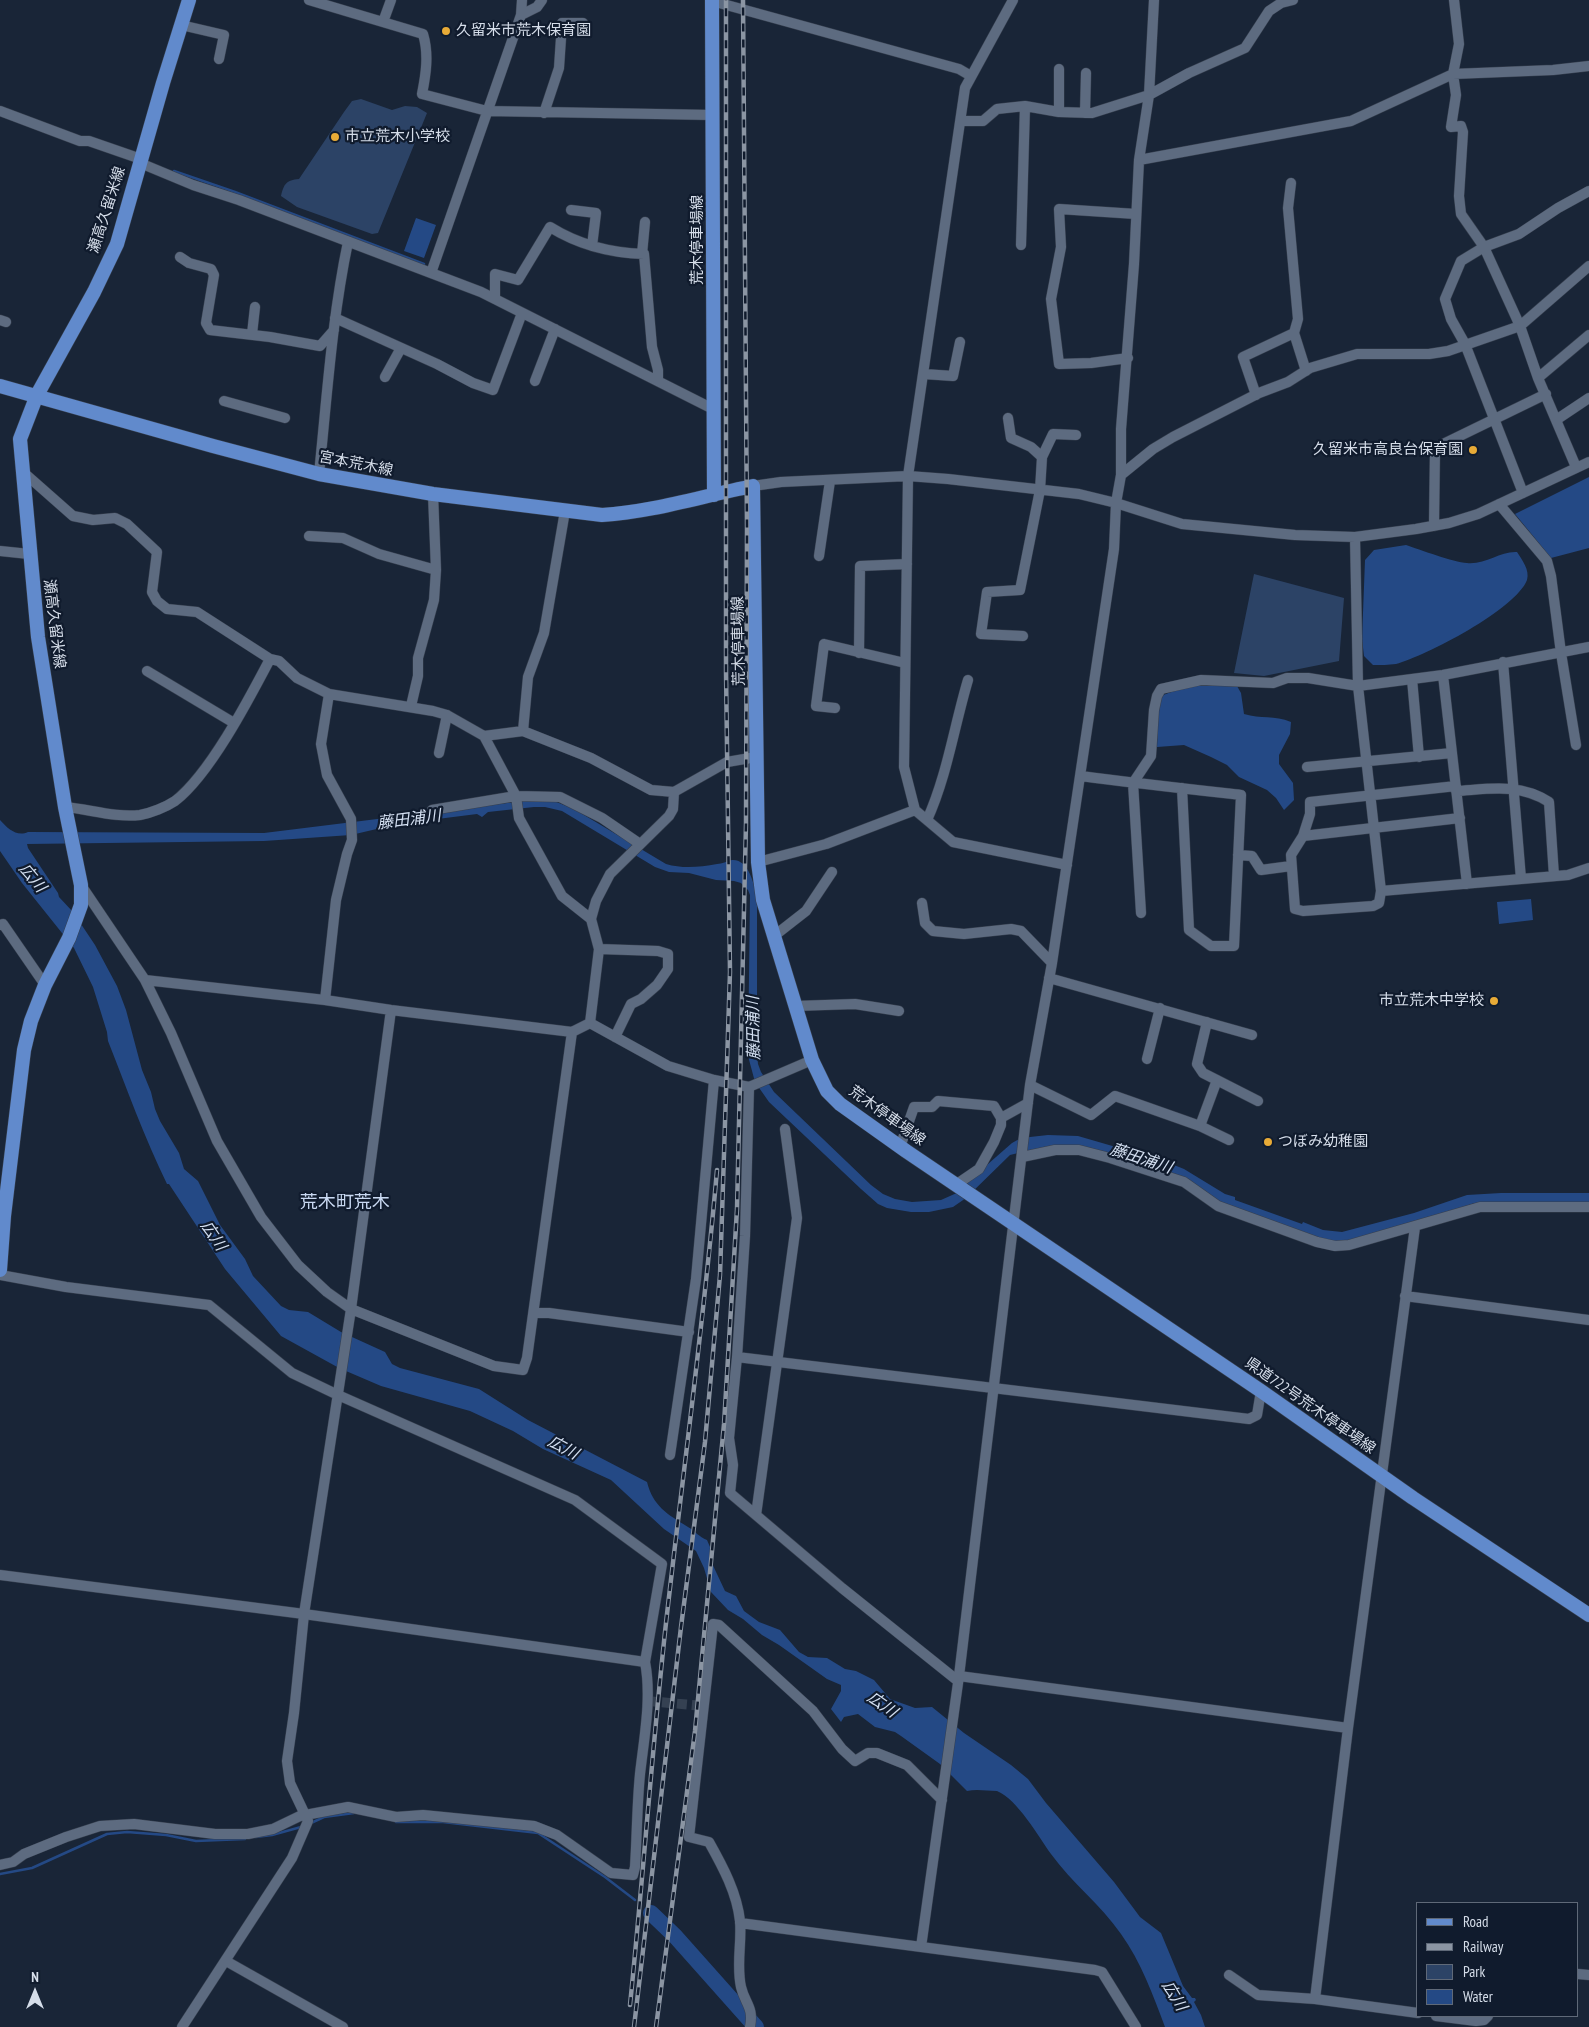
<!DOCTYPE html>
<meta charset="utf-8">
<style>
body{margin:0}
#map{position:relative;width:1589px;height:2027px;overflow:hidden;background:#192537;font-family:"PT Sans Narrow",sans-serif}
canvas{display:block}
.legend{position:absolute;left:1416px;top:1902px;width:162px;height:115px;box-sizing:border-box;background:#101b2d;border:1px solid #5f6978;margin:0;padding:6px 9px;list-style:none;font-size:15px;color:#d5dde9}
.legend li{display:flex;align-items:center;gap:10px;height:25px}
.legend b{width:25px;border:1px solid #5f6978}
.north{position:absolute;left:10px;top:1967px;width:50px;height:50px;-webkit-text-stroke:4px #101b2d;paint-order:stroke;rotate:0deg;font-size:14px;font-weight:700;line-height:20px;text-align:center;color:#d5dde9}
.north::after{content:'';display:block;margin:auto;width:18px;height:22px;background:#d5dde9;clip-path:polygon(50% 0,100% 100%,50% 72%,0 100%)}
</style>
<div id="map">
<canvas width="1589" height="2027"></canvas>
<ul class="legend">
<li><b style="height:6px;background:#618acc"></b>Road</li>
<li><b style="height:6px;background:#8b95a3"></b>Railway</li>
<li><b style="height:14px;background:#2c4366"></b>Park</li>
<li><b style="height:14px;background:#244985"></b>Water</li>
</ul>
<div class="north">N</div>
</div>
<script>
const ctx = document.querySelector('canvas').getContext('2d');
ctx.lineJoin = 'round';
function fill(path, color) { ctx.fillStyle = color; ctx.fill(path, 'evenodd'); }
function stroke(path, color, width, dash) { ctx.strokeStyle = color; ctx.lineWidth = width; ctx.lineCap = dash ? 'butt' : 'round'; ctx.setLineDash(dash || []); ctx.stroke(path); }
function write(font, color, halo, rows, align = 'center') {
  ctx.font = font + ' "PT Sans Narrow","Noto Sans JP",sans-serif'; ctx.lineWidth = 4.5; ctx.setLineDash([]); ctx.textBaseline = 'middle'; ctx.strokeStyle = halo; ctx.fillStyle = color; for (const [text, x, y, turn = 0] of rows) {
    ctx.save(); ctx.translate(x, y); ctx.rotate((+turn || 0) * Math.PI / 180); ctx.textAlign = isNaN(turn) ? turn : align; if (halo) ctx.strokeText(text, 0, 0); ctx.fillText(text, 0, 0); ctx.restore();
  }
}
fill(new Path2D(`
 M361,99L392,110L405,106L417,107L427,113L378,233L372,234L297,207L281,196C284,184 286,180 299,179L344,112L352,101Z
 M1254,574L1344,598L1339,661L1264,676L1234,673Z`), '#2c4366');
fill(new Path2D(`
 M416,218L436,225L424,258L404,251Z
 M1589,477V548L1551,558L1515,514Z
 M1406,545C1421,550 1453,562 1467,563C1485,565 1500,551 1517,552C1522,560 1530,570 1527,580C1516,609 1426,656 1396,664C1389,665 1380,665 1373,665L1364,656L1362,639L1365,560L1374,550Z
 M1187,686H1237L1241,693L1244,714C1261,719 1274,715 1291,722L1290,734L1279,755V764L1293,783L1294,800L1284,810L1276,798L1267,790L1239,777L1227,765L1211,757L1184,745L1157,747L1158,697Z
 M531,800L554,801L574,809L666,864C683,869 700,867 717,864C722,864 727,861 732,860C749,859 754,885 757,896V1054L758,1064L761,1072L774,1092L871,1185L883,1194L895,1199L912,1202L941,1200L959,1192L964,1185L1012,1143L1021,1138L1048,1135L1078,1136L1164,1161L1184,1169L1225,1194L1235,1197V1200L1302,1224L1303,1222L1323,1230L1342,1232L1414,1213L1467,1195L1501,1193H1589V1203H1475L1417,1222L1349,1241L1338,1242L1319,1239L1220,1202L1096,1150L1018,1153L1010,1155L966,1198L953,1207L929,1212H911L887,1208L878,1204L861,1189L769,1102L755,1082L748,1056L750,895L748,890L741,883L734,881L716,880L689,873L669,872L655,867L562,811L545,807H534L488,812L482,817L477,814L398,824L351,835L264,841L27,844L28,848L58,893L59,897L73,912L95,945L117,986L126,1010L142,1070L151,1092L155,1109L160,1121L179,1153L184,1169L198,1181L220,1225L245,1259L253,1276L281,1306L289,1310L308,1312L341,1332L385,1352L392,1364L400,1368L479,1389L528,1420L647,1482C653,1506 667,1514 688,1527C695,1531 699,1537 707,1540L710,1547L709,1557L725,1591L736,1596L744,1611L759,1622L780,1630L799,1652L808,1657L827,1658L845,1669L856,1671L874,1680L890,1699L915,1708L932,1707L964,1733L1011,1765L1028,1779L1046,1803L1114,1882L1140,1917L1161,1933L1183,1986L1192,1998H1195L1196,2000L1194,2002L1201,2015L1205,2027H1165C1153,1995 1141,1962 1121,1934C1101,1905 1072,1883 1051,1854C1038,1836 1018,1800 997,1791C987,1791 977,1789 967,1791L940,1764L901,1736L895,1732L875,1727L858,1714L844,1717L841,1722L831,1709L841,1691V1685L827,1679L779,1645L762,1635L743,1619L728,1610L711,1592L704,1568L696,1551L664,1529L611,1480L543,1449L513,1431L470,1411L381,1386L339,1368L281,1336L225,1269L169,1184H167C144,1137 127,1089 108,1041L107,1032L93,987L74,948L22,883L0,851V820C8,829 17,837 28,832L264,833Z
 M1531,899L1533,920L1499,924L1497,902Z`), '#244985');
stroke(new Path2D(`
 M174,171L235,192L424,264
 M396,1822H443L538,1833L605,1877L635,1900
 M311,1823L324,1817L354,1813
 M256,1837L272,1835L301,1827
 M0,1874L32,1868L107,1834L127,1832L166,1835L196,1841L245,1839`), '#244985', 2.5);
stroke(new Path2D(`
 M651,1913L675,1936L756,2027`), '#244985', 16);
stroke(new Path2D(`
 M647,1701L704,1706`), '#354152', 10, [10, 5]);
const minor = new Path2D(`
 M309,0L423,34C429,54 426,74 422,94L487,111L713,115
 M1013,0L965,88L908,476L904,767L915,810L953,842L1067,865
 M1454,0L1459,44L1453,74L1456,95L1451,127L1461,126L1463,132L1459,196L1461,214L1484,247L1520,326L1538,378L1576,467
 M712,1L959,69L971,76
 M521,15L537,7L542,0
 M383,22L391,0
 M181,25L224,35L219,59
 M1059,69V112
 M0,111L80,141H89L141,159
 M544,113L559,68L562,23H583
 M1085,113L1086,73
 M961,121H983L997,109L1025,106L1059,112L1092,113L1149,95L1189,73L1245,48L1269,11L1281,3L1293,0
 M1139,160L1351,121L1453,74L1553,70L1589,66
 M140,163L193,185L239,200L481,292L715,410
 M1291,183L1288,208L1298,319L1294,333L1306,371
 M571,210L596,213L592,246
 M1021,245L1025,106
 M642,254L645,222
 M180,257L189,263L211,269L214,275L206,323L210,330L270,337L320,346L334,330
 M431,273L521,15L522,0
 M495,299V274L518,280L550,227C579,245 610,253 644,254L652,347L658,370V381
 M335,318L437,364L473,383L493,390L522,313
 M0,320L6,322
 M252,334L255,307
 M1128,358L1091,363L1059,364L1051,299L1061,247L1059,209L1136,214
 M924,374L953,376L960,342
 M385,377L401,348
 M1538,378L1589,335
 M535,381L555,329
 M1256,395L1243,357L1294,333
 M224,401L285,418
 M1008,418L1011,438L1031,447L1042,457L1040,490L1020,590L987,592L981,634L1023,636
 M1556,420L1589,398
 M1042,457L1053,434L1076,435
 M22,471L73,516L93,520L115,518L127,524L157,552L152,592L157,601L167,609L197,612L270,659L279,661L297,678L329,694L433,711L447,715L484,736L516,796L519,818L562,896L591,919
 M319,474C327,397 332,318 348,242
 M1121,475L1153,449L1173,437L1259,393L1288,382L1310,368L1357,354H1429L1448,351L1520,326L1589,266
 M753,486L781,482L908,476L948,479L1079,494L1116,503L1182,524L1295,535L1355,537L1416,529L1449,523L1478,514L1589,462
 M1523,493L1465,344L1451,319L1445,299L1461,261L1484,247L1519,234L1558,208L1589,191
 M1499,504L1547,561L1551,576L1561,653L1576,745
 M1434,526L1435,448L1546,394
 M309,536L343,538L379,554L436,570
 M1355,537L1358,686L1381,891L1568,875L1589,868
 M0,551L29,554
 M819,556L830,481
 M859,653L860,566L907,564
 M1503,662L1521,879
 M147,671L234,723
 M1443,675L1467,884
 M1412,679L1419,757
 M411,706L418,676V658L434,600L436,570L433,494
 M835,708L816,706L824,644L905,663
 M523,731L528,677L544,633L565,511
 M484,736L523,731L591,758L651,790L674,792L727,762L756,757
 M439,753L447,715
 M1307,767L1452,753
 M1081,776C1134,783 1188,789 1241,795L1234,946H1211L1189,930L1182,788
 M1456,791C1490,789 1519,783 1549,802L1554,876
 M65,807C89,809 115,818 140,815C151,813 166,807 175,801C210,774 249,699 270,659
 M432,810L516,796L560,797L602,818L640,844
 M927,820C947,776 954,727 968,680
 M1303,836L1460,818
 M1238,855L1252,856L1261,870L1291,866
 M758,862L826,844L915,810
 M81,885L145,980L171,1033L217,1141L261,1217L298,1265L327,1292L351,1309L494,1366L523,1370L527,1358L572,1032
 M1381,891L1379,903L1373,906L1303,911L1295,909L1291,855L1303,836L1310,814V802L1456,786
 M922,903L925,923L933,931L964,934L1011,929L1021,931L1052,963
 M1141,913L1133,783L1151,756L1154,710L1157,696L1161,689L1201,680L1273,683L1287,678H1308L1358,686L1443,675L1589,647
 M0,925L3,924L45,985
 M774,936L806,911L832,872
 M599,949L658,951L668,954V969L657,985L641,999L631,1004L615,1037
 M1049,978L1252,1035
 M145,980L325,1000L391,1010L572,1032L590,1023
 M325,1000L336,900L347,854L352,840L351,819L327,775L321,744L329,694
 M795,1006L855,1004L899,1011
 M1207,1022L1197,1064L1203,1073L1258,1101
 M590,1023L599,949L591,919L596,901L610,874L669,816L673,809L674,792
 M590,1023L668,1066L714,1080L749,1087L812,1060
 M1147,1059L1160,1008
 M1030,1085L1091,1115L1115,1096L1200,1126L1229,1140
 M749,1087L745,1236L737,1357L729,1438L733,1465L730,1493L842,1588L958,1681
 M1001,1118L1028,1103
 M1200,1126L1217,1080
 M900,1147L914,1107H932L938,1101L994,1106L1001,1118V1125L994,1142L979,1169L957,1184
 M1022,1157L1055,1150H1079L1110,1158L1184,1182L1218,1206L1317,1242L1335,1246L1349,1245L1480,1207H1589
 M0,1275L66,1287L209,1305L292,1373L338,1395L575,1500L662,1564L645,1662C652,1698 644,1738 640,1774C637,1805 637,1836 635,1867L633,1875L611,1873L557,1835L534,1826L423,1815L396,1817L348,1807L300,1816L273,1829L248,1834H215L134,1824L100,1826L66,1837L24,1854L13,1862L0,1865
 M1405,1296L1589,1320
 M535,1313H549L689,1332
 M737,1357L1249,1419L1257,1415L1261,1391
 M670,1455L696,1279L714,1080
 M756,1515L797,1218L785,1129
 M0,1575L304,1614L645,1662
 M959,1676L1348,1728
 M740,1923L1095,1970L1102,1972L1136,2027
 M921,1947L959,1676L1030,1085L1052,963L1114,549L1116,503L1121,475V429L1134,264L1139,160L1149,95L1154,0
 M226,1961L343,2027
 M1578,1974L1589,1975
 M1229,1975L1258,1995L1315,1999L1418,2013
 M1315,1999L1348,1728L1415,1227
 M1436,2016L1476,2021L1484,2020L1488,2016
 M182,2027L292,1858L308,1821L290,1783L287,1761L294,1713L304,1614L351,1309L391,1010
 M750,2027C754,2007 745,2004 741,1987C736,1964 742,1943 740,1921C737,1893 723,1867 709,1842L689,1837L713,1624L719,1625L813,1711L842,1749L855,1761L868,1753H877L907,1765L942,1800`);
const major = new Path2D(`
 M712,0L714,495
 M0,386L213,446L319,474L433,494L602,515C653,512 702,496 753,486L758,862L763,900L812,1060L827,1091L840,1104L906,1151L1261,1391L1413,1498L1589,1615
 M0,1270L4,1216L24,1050L31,1021L45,985L69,938L81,905V885L65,807L38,637L20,439L37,395L94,292L117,244L163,83L189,0`);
stroke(minor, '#37404f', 11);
stroke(major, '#37404f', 15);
stroke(minor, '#5d6b80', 10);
stroke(major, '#618acc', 14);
const rail = new Path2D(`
 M630,2005C643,1878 652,1750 666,1623C683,1472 704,1321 717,1170
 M634,2027L681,1627L705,1442L720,1275L730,972L726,671V0
 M656,2027L695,1731L724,1424L737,1209L746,823L747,528L743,0`);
stroke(rail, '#8b95a3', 4.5);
stroke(rail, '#101b2d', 2.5, [8]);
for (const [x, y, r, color] of [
 [446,31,5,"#e8ab37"],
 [335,137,5,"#e8ab37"],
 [1473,450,5,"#e8ab37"],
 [1494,1001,5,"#e8ab37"],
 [1268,1142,5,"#e8ab37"]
]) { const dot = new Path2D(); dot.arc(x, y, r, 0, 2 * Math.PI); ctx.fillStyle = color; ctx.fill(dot); stroke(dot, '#101b2d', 2); }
write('15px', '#d5dde9', '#101b2d', [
 ["久留米市荒木保育園",456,31],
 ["市立荒木小学校",345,137],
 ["久留米市高良台保育園",1463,450,"right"],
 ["市立荒木中学校",1484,1001,"right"],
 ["つぼみ幼稚園",1278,1142]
], 'left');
write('15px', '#d5dde9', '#101b2d', [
 ["瀬高久留米線",107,210,-72],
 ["荒木停車場線",698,240,-90],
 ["宮本荒木線",356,464,11],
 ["瀬高久留米線",54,624,83],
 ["荒木停車場線",739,641,-91],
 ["荒木停車場線",887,1116,36],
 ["県道722号荒木停車場線",1310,1406,35]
]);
write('italic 16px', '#d4e0f2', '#101b2d', [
 ["藤田浦川",409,820,-7],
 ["広川",32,878,50],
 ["藤田浦川",754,1028,-91],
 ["藤田浦川",1141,1159,18],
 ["広川",213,1236,56],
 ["広川",563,1448,28],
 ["広川",882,1705,35],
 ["広川",1174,1996,59]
]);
write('18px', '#c9d9f2', '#101b2d', [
 ["荒木町荒木",345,1203]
]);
</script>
